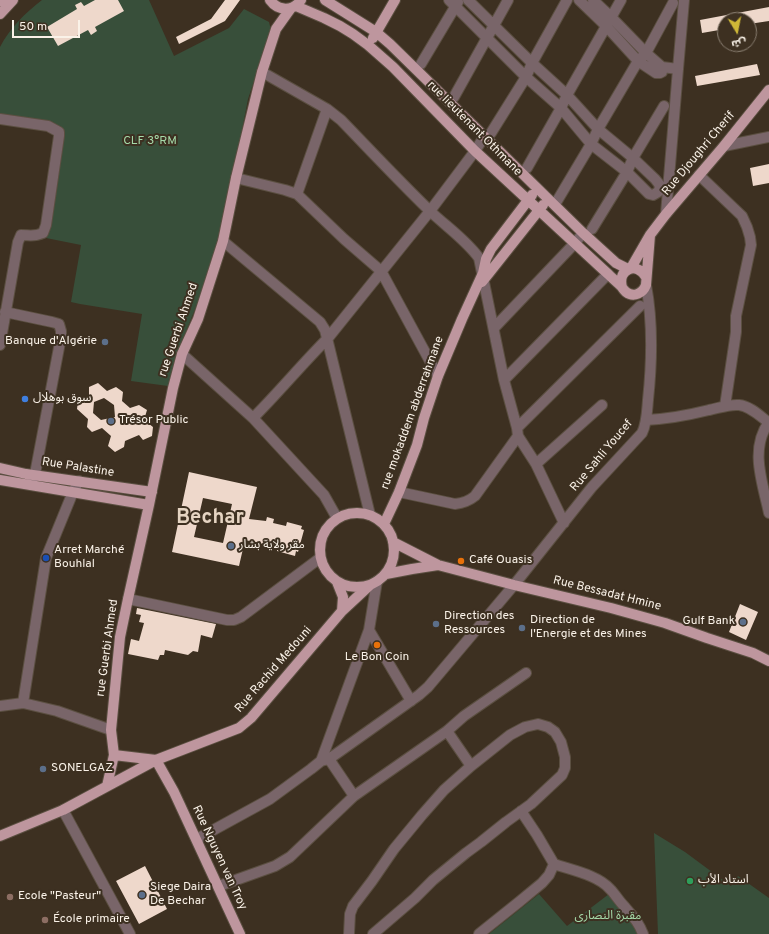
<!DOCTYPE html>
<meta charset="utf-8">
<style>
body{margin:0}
#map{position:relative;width:769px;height:934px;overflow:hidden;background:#3d3021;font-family:Overpass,"Noto Sans Arabic",sans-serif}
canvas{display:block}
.north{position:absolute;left:717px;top:12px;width:40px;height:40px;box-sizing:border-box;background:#3d3021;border:1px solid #897e71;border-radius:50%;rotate:170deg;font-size:11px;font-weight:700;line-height:16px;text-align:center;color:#faf2e8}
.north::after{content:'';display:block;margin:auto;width:14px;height:18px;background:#cfb837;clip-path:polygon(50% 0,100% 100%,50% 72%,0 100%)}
.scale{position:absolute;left:12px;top:20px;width:68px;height:18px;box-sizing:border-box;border:2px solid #faf2e8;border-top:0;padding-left:5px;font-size:12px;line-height:14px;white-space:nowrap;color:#faf2e8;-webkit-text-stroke:3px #3d3021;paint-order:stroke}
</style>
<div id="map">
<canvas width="769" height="934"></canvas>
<div class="north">ش</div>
<div class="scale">50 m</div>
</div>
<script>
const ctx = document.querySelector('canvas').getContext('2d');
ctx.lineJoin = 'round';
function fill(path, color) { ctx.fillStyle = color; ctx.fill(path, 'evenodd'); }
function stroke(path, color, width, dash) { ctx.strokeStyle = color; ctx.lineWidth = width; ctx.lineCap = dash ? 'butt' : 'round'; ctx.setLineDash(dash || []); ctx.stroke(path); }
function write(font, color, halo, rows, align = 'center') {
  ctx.font = font + ' Overpass,"Noto Sans Arabic",sans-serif'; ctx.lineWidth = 4; ctx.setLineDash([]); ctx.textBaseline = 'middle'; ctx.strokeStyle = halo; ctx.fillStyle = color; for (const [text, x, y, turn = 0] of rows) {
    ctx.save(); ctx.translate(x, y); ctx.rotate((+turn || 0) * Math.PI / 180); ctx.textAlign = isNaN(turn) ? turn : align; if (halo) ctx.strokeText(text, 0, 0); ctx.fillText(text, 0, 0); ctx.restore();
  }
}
fill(new Path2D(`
 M42,0H149L174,56L229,28L244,9L269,22L271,30L248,99L227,208L208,277L176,356L168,386L131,381L142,314L80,304L71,302L81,245L46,238L63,134L57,125L0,114V47C10,28 25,13 42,0Z
 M654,833L685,852L731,886L738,876L769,898V934H658Z
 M539,894L567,926L609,894L636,924L637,934H489Z`), '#384f3a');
fill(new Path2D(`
 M95,0H118L124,11L95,27L97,31L91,35L88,30L58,46L47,27L77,9L75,5L81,2L84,6Z
 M225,0H240L225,21L179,44L176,37L211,19Z
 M769,7V21L749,24V20H725V29L702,33L700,20Z
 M757,64L760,75L697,86L695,76Z
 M769,164V183L753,186L750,168Z
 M98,383L107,391L116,387L123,392L122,401L130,408L139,405L147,410L144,420L153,427L152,436L143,440L139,435L125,441L124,447L115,452L108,446L111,436L102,428L92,432L87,427L88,419L77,409L78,400L89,397V387ZM104,398L114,405L115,417L101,420L93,413L94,402Z
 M189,472L257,487L249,519L266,521L267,517L274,519L273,523L286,526L287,522L302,526L301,529L304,530L298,552L296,551L295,556L277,551L278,545L264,547L263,544L245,540L239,566L172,552ZM203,498L232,504L223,543L194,537Z
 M740,604L758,612L746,640L729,632Z
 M137,608L216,624L212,638L201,635L198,652L193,651L188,655L165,650L164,655H160L158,660L128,654L131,639L139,641L144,623L139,622L141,615L136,614Z
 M145,866L167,909L139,924L116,881Z`), '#eed8cb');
const minor = new Path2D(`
 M449,0L526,77L561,108L591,144L627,172L649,194L653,195L658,192L660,188L659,184L655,179L633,158L598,129L567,95L532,63L468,0
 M579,0L606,26L638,61L656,73H660L662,72V67
 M593,0L611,17L646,53L662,67L678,69
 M421,64L458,2
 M262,72L327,109L341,120C371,151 400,182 431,212C447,227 466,240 479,258L504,380L517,428L518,436
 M454,97L508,0
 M0,119L48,126L59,132V136L46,225L43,233C34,237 30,235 21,235L18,242L0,345
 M491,133L526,77L532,63L567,0
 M724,146L769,137
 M527,168L561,108L567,95L621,0
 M699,175L742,216L747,227L750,237L751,245L736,316V332L725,406
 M236,178L285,190L297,194L344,239L381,271L438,376
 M297,194L327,109
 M557,201L591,144L598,129L638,61L646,53L673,3
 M666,214L678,69L684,0
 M592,229L627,172L633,158L664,106
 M223,241L320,322L325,330L370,515
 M5,312L52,322L59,324L61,331V337L35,474L31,483
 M494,328L575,243L583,233
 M182,354L253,418L324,495L337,518
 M504,380L608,274
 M253,418C279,392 302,364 328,338L430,211L475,151L484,137
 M646,420C667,419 689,415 709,410C719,408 729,404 739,405C750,406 760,416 768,422
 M769,422C749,449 763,484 769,513
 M517,428L640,306
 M536,464L564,523
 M399,492L455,504C464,503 469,501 475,496L518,436L536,464L602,405
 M128,599L227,620H234L241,617L320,558
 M369,630L411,701
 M23,703L46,558L73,492L79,481
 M0,706L23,703L57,711L111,730
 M447,731L471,766
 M321,761L329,759L419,695L428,687L514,585L592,487L642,433C647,423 647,411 648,400C652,362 653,322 646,285
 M354,796L447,731L464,716L526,673
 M63,810L130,934
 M197,839L270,799L311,769L321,761L369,630L377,581
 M554,864C571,870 598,875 610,889C615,894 619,901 624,906C633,917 638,921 643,934
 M219,886L275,866L290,857L354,796L329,759
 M349,934L350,914L353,906L372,881L394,849L422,815L444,790L471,766L510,735L525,727L538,724L548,727L555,732L561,742L565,757V768L562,775L531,804L506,822L481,842L466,853L433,880L415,898L373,934
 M479,934L519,902L542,883L549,875L554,864L537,835L521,811`);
const major = new Path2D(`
 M270,0C278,11 293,12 301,0
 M325,0L376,32L390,44L583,233L616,263L628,269
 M0,1L4,0
 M296,6L324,18L340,26L353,34L368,45L393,67L475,151L608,274C612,278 617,282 622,287C622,288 625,291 626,292C634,298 643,293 646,285L650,235
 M0,14L13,0
 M373,38L395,0
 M631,268L650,235L666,214L724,146L769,90
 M482,282L543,205
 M622,287C617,269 637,261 646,277
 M0,468L26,474L152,492
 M0,480L149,505
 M320 550a37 37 0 1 1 74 0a37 37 0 1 1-74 0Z
 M384,524L399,492L417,445L424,418L438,376L462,319L483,273L486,259L491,249L532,195
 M393,542L438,565L514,585L611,608L665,623L707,638L753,653L769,661
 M386,574L412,569L438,565
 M337,582L343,597L342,611
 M114,755L156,760
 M156,760L174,792L240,934
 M107,786L114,755L111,730L120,637L128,599L149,505L173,388L182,354L198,319L223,241L236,178L262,72L276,29L291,8
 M0,836L63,810L156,760L239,728L251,718L342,611L370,585`);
stroke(minor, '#5b4f41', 12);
stroke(major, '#5b4f41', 12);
stroke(minor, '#796569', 10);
stroke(major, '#be969e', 10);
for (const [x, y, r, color] of [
 [105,342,4,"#5c6f8a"],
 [25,399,4,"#3f7fe0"],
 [111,421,4,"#5c6f8a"],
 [231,546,4,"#5c6f8a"],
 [46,558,4,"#1a4fb4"],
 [461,561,4,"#e8710a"],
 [743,622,4,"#5c6f8a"],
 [436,624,4,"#5c6f8a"],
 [522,628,4,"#5c6f8a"],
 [377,645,4,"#e8710a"],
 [43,769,4,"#5c6f8a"],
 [690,881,4,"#2e9e5b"],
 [142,895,4,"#5c6f8a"],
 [10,897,4,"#8d6e63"],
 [45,920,4,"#8d6e63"]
]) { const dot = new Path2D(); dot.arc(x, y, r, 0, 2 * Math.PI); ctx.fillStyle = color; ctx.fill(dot); stroke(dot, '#3d3021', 1.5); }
write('12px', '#faf2e8', '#3d3021', [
 ["rue lieutenant Othmane",474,129,45],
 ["Rue Djoughri Cherif",699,154,-50],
 ["rue Guerbi Ahmed",179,330,-71],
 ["rue mokaddem abderrahmane",413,413,-70],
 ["Rue Sahli Youcef",602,456,-50],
 ["Rue Palastine",78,468,9],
 ["Rue Bessadat Hmine",607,594,14],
 ["rue Guerbi Ahmed",108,648,-82],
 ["Rue Rachid Medouni",274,670,-49],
 ["Rue Nguyen van Troy",219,858,65]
]);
write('12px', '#a6dbaa', '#3d3021', [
 ["CLF 3°RM",150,142],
 ["مقبرة النصارى",608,917]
]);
write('12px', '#faf2e8', '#3d3021', [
 ["Banque d'Algérie",97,342,"right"],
 ["سوق بوهلال",33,399],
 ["Trésor Public",119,421],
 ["مقر ولاية بشار",239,546],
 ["Arret Marché",54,551],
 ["Bouhlal",54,565],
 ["Café Ouasis",469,561],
 ["Direction des",444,617],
 ["Ressources",444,631],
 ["Direction de",530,621],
 ["l'Energie et des Mines",530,635],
 ["Gulf Bank",735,622,"right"],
 ["Le Bon Coin",377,658,"center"],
 ["SONELGAZ",51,769],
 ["استاد الأب",698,881],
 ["Siege Daira",150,888],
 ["De Bechar",150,902],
 ["Ecole \"Pasteur\"",18,897],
 ["École primaire",53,920]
], 'left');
write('bold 20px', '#e5d4c2', '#3d3021', [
 ["Bechar",210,519]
]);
</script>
